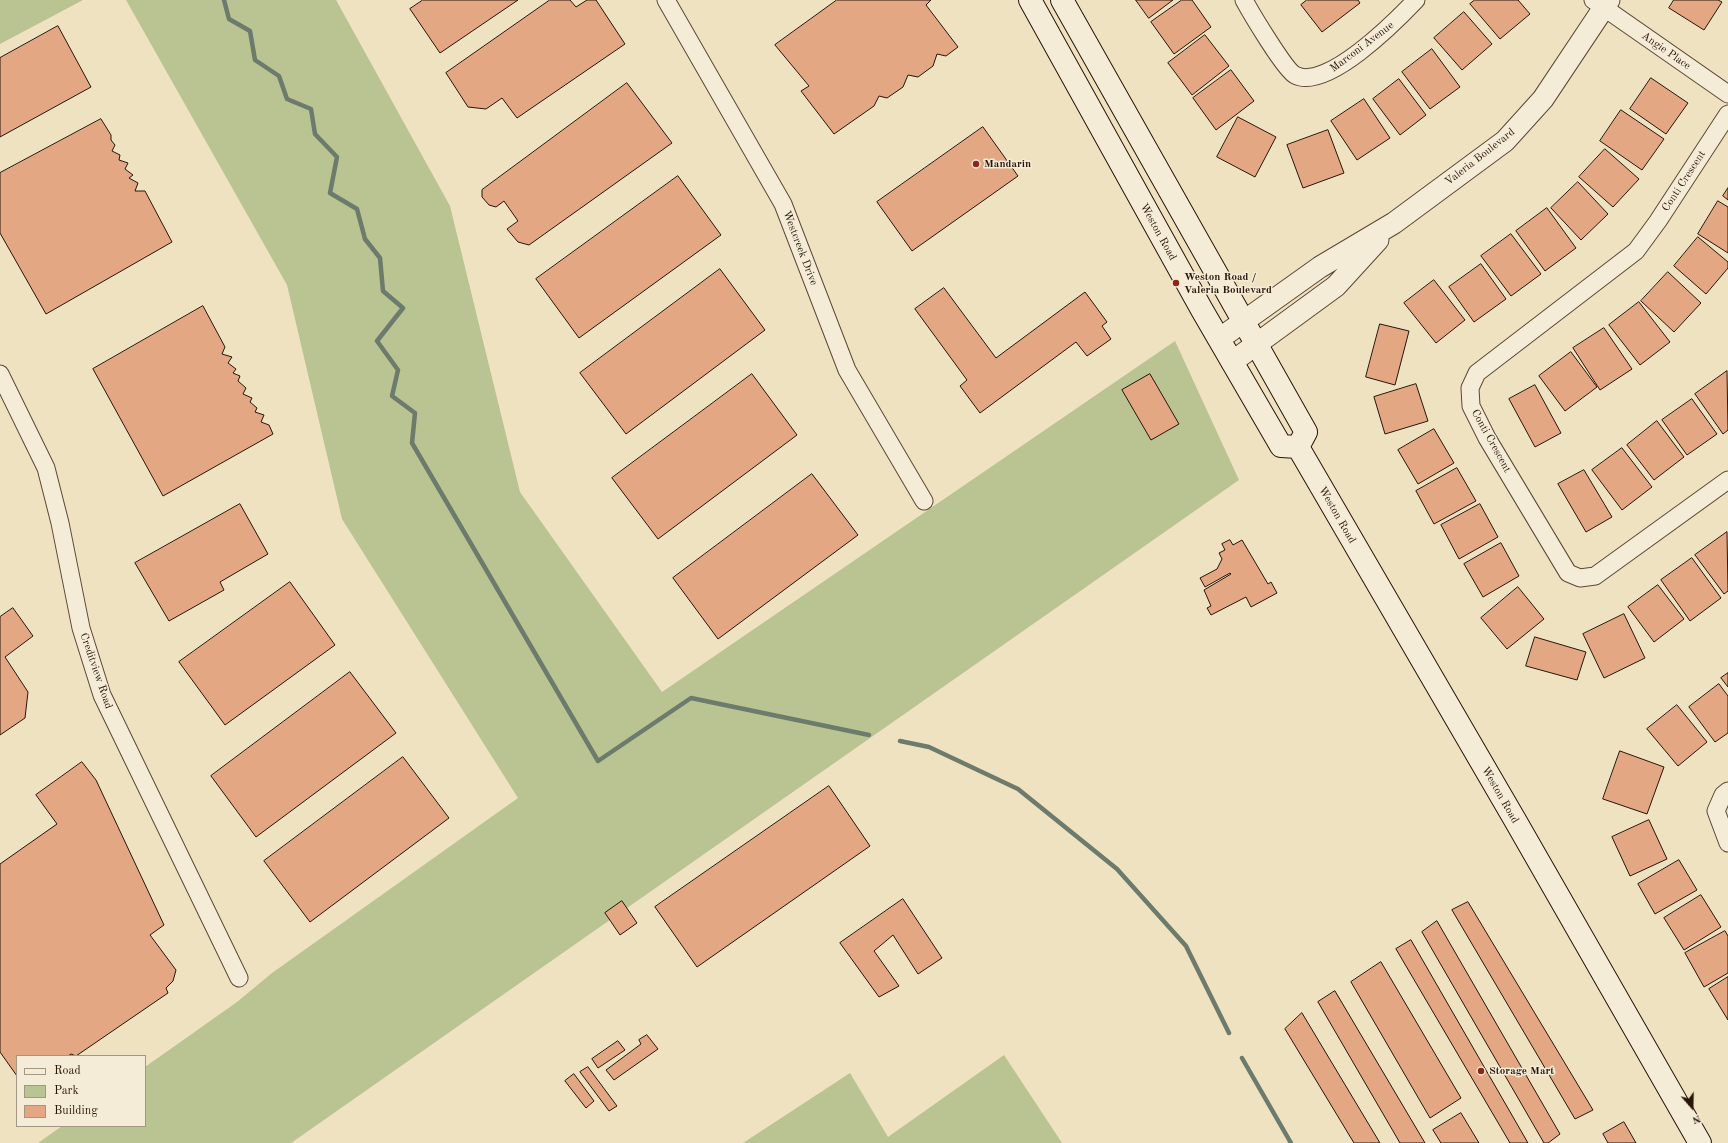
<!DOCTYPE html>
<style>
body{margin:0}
#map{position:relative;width:1728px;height:1143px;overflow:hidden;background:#efe2c1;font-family:"Old Standard TT",serif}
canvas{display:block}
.legend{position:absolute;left:16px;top:1055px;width:130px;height:72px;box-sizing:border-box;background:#f5ecd7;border:1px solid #a39684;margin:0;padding:5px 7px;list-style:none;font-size:12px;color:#281408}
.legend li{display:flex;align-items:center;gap:8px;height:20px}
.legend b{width:20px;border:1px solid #a39684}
.north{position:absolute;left:1672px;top:1087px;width:40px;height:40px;-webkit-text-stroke:3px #f5ecd7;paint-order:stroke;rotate:160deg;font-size:11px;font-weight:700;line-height:16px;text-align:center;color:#281408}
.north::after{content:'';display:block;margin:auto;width:14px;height:18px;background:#281408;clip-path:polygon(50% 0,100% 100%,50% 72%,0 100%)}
</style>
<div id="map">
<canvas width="1728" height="1143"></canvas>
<ul class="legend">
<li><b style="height:5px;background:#f5ecd7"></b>Road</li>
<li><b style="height:11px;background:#bac392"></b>Park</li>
<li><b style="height:11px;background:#e3a783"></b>Building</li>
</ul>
<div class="north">N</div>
</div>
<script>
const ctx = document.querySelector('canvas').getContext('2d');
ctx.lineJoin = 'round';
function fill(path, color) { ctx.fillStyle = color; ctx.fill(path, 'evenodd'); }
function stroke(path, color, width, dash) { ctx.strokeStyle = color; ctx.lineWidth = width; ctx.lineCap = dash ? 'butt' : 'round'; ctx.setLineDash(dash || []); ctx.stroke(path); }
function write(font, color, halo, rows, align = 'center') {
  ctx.font = font + ' "Old Standard TT",serif'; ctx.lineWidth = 3; ctx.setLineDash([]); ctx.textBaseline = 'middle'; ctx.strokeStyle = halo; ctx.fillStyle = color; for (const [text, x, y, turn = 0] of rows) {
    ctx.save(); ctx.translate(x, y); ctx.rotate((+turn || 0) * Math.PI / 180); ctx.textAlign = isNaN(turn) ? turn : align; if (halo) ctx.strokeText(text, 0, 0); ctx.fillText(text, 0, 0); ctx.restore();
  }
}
fill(new Path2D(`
 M0,0H83L0,44Z
 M126,0H336L450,206L520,492L662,692L1175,341L1239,480L291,1143H38L62,1126H145V1067L237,1002L272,973L518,798L342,519L287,285Z
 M1004,1055L1062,1143H743L850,1073L888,1137Z`), '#bac392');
stroke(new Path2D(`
 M224,0L229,19L250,31L255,60L279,76L287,99L311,109L315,134L337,157L330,193L357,209L365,239L380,258L383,291L403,308L377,341L398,370L392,396L415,413L412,443L598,761L691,698L869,735
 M900,741L929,747L1018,789L1117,869L1186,946L1229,1033
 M1242,1058L1291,1143`), '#6c7b6c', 4.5);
const building = new Path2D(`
 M423,0H518L440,53L410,9Z
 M550,0H570L576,7L587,0H596L625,44L517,118L502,98L486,109L468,107L446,73Z
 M837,0H931L926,5L958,47L946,56L937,54L933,66L918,77L908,75L903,87L887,98L879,96L874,106L834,134L801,91L809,86L775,45Z
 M1136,0H1173L1149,18Z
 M1182,0H1192L1211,27L1174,54L1151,22Z
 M1307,0H1358L1360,3L1322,32L1301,5Z
 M1475,0H1518L1530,14L1500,39L1470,4Z
 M1674,0H1718L1722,2L1704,30L1669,8Z
 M1464,12L1492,44L1462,70L1434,38Z
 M58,26L91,87L0,137V58Z
 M1205,35L1229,66L1192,95L1168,63Z
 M1432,49L1460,87L1430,109L1402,72Z
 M1231,70L1254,101L1216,130L1193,98Z
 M1651,78L1688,103L1666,134L1630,109Z
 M1399,79L1426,115L1400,135L1373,99Z
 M627,83L672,143L529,245L518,242L507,229L518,221L504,201L496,207L489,205L482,197V190Z
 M1364,99L1390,138L1357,160L1331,121Z
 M1621,110L1664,139L1642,170L1600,141Z
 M1238,117L1276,137L1255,177L1217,157Z
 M101,119L111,135V140L115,145L112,151L120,155L119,160L128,163L125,169L133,175L129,178L138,183L135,191H145L172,242L46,314L0,233V173Z
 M983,127L1018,176L912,251L877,202Z
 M1328,130L1344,173L1303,188L1287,145Z
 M1605,149L1639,179L1613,207L1579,177Z
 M678,176L721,235L579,338L536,279Z
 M1578,182L1608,214L1581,240L1551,208Z
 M1728,188V200L1723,196Z
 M1718,201L1728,207V253L1698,234Z
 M1547,208L1576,248L1545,271L1516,231Z
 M1511,234L1541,274L1511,296L1481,256Z
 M1698,237L1728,262V268L1706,294L1674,266Z
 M1481,264L1506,299L1474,322L1449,287Z
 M720,269L765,330L626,434L580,373Z
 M1668,272L1701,303L1674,332L1641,301Z
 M1434,280L1465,320L1436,343L1404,303Z
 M944,288L996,358L1085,292L1107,322L1102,326L1111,339L1087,356L1076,342L980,413L960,386L967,380L915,309Z
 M1639,302L1670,342L1640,365L1609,325Z
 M203,306L225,347L222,354L232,357L228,363L236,369L233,373L240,376L238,381L246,388L243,394L252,398L250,402L257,408L255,412L264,415L261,422L269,425L273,434L163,496L93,369Z
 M1380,324L1409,331L1395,385L1366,377Z
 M1604,328L1632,369L1600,390L1573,348Z
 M1571,352L1597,387L1565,411L1539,376Z
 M1727,371L1728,430L1723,434L1695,394Z
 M752,374L797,435L658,539L612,478Z
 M1150,374L1179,424L1151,440L1122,390Z
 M1416,384L1428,421L1385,434L1374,397Z
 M1535,385L1561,433L1535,447L1509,399Z
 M1692,399L1717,434L1687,455L1662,420Z
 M1657,421L1684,457L1654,480L1627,445Z
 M1434,429L1454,463L1418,484L1398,450Z
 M1622,448L1652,487L1622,510L1592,470Z
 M1457,468L1476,501L1434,524L1416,491Z
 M1584,470L1612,517L1586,532L1558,484Z
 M812,474L858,535L718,639L673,578Z
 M240,504L268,554L220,582L224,590L169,621L135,563Z
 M1480,504L1498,537L1459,559L1441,525Z
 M1727,532L1728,591L1724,594L1695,555Z
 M1230,540L1233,545L1242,540L1268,584L1271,582L1277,593L1251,607L1246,597L1211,615L1207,608L1211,606L1204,590L1231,574L1230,573L1205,587L1200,578L1217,569L1222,559L1219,553L1225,550L1222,544Z
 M1501,543L1519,576L1483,597L1464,564Z
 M1692,558L1721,598L1690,621L1661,580Z
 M290,582L335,645L225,725L179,662Z
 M1658,585L1684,619L1654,642L1628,607Z
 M1518,587L1544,619L1507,649L1481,618Z
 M13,608L33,636L5,657L28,692L25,718L0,735V617Z
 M1624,614L1645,658L1604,678L1583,634Z
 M1535,637L1586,652L1577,680L1526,666Z
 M350,672L396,733L256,837L211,776Z
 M1728,673V687L1721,678Z
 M1719,684L1728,696V733L1715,742L1689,707Z
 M1677,705L1707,742L1678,766L1647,729Z
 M1620,751L1664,767L1647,814L1603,799Z
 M403,757L449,818L310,922L264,861Z
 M82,762L96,780L164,925L150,935L176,970L173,981L166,988L168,993L76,1056L71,1054L68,1056H17V1076L0,1052V864L57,824L36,795Z
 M829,786L870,846L697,967L655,907Z
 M1649,820L1667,859L1630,876L1612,837Z
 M1679,860L1697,890L1655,914L1638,884Z
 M1701,895L1721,927L1684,950L1664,918Z
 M903,899L942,958L918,974L893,935L874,951L899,986L879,997L840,943Z
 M622,901L637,923L620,935L605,913Z
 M1468,902L1593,1110L1575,1119L1452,910Z
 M1437,921L1560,1134L1548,1143H1544L1422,932Z
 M1725,931L1728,936V973L1704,987L1685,953Z
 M1411,940L1528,1143H1510L1396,949Z
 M1381,962L1461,1098L1430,1118L1351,982Z
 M1728,977V1020L1709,989Z
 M1335,991L1425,1143H1400L1318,1002Z
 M1302,1013L1380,1143H1354L1285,1029Z
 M647,1035L658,1049L614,1080L606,1070L641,1044L639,1040Z
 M618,1041L625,1050L598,1068L592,1059Z
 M588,1067L617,1106L609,1111L580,1072Z
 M574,1074L594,1101L586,1108L565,1081Z
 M1461,1113L1479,1143H1441L1433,1130Z
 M1624,1122L1636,1143H1608L1603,1134Z`);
fill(building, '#e3a783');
stroke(building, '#281408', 1);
const minor = new Path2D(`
 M666,0L783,204L847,370L924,501
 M1244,0C1251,13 1285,70 1295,75C1326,92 1396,21 1416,0
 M1593,0L1728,94
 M1728,114L1658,221L1636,251L1477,373L1470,388L1471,406L1487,438L1568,573L1580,578L1595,576L1728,480
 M0,374L46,468L60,523L81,628L102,695L239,978
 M1728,791L1723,795L1716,811L1728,843`);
const tertiary = new Path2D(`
 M1219,339L1320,267L1394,223L1505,141L1543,99L1609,0
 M1232,362L1336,286L1378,240`);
const secondary = new Path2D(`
 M1030,0L1202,310L1281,446L1298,447
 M1062,0L1306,432L1298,447
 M1298,447L1515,820L1700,1143`);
stroke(minor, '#5a4836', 19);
stroke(tertiary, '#5a4836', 23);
stroke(secondary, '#281408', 24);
stroke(minor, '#f5ecd7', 17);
stroke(tertiary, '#f5ecd7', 21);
stroke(secondary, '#f5ecd7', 22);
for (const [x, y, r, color] of [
 [976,164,4,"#8f2418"],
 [1176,283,4,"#8f2418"],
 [1481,1071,4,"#8f2418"]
]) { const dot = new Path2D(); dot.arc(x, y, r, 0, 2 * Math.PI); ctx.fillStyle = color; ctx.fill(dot); stroke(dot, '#f5ecd7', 1.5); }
write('11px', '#281408', '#f5ecd7', [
 ["Marconi Avenue",1362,47,-37],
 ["Angie Place",1666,51,35],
 ["Valeria Boulevard",1480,157,-38],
 ["Conti Crescent",1684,181,-57],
 ["Weston Road",1158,232,61],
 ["Westcreek Drive",800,248,69],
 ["Conti Crescent",1491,441,61],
 ["Weston Road",1337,515,60],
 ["Creditview Road",96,671,71],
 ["Weston Road",1500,795,60]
]);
write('bold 11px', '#281408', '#f5ecd7', [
 ["Mandarin",984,164],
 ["Weston Road /",1184,277],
 ["Valeria Boulevard",1184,290],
 ["Storage Mart",1489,1071]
], 'left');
</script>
